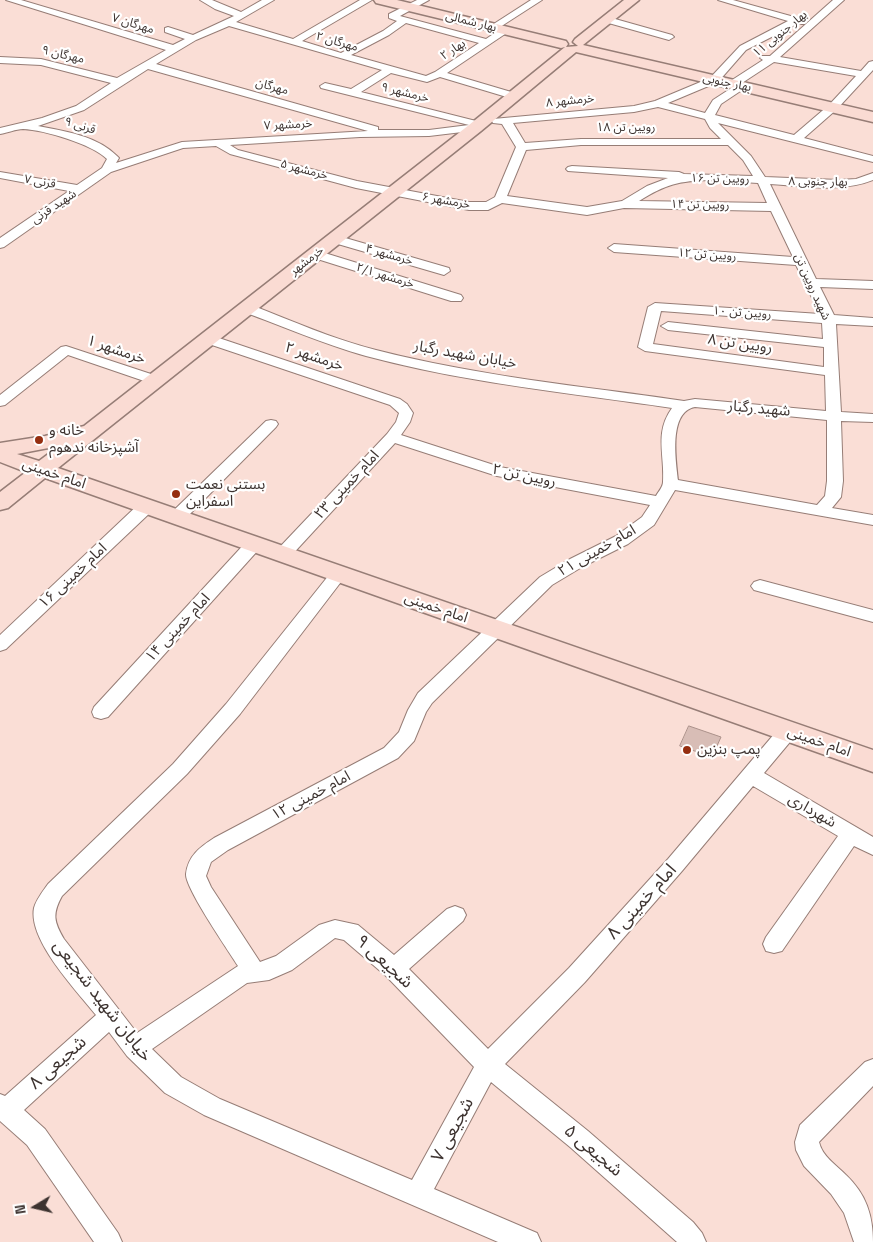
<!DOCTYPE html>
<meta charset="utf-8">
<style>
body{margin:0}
#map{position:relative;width:873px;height:1242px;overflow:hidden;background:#faded6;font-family:"Space Grotesk",sans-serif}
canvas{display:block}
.north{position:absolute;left:10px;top:1182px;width:50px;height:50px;-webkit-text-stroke:4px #fff;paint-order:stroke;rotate:261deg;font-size:14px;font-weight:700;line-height:20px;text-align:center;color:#3d3330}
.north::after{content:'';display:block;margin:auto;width:18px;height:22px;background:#3d3330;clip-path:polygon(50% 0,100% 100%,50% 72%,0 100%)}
</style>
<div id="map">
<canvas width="873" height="1242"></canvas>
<div class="north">N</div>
</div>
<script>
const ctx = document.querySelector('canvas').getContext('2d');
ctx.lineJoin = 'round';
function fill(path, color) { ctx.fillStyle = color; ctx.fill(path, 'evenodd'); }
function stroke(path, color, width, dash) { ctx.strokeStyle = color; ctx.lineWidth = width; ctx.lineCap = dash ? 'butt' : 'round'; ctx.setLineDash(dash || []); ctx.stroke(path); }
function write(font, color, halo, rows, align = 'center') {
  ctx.font = font + ' "Space Grotesk","Noto Sans Arabic",sans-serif'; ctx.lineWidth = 4.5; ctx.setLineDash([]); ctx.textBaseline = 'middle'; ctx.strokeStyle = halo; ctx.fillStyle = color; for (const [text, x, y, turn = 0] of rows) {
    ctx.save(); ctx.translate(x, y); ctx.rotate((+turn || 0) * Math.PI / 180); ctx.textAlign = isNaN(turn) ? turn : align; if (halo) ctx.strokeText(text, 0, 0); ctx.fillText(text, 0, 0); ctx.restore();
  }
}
const building = new Path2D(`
 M689,726L721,737L712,757L680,746Z`);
fill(building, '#d8bdb6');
stroke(building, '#ab918a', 1);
const street = new Path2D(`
 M6,0H21L173,45L185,39L165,32V28L168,27L193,35L234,16L215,9L200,0H212L241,12L262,0H274L236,22L293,39L360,0H372L302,41L341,53L383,31L397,21L389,18V14L417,0H429L400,16L486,39L502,28H508V32L447,73L518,94L519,96L518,98H510L440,77L427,82L391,73L361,92L480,122L481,124L479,130L429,136L360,137L230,145L238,150L357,181L469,202H486L495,197L516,147L502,124L493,123L492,121L493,119L634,106L655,101L710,78L740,46L788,21L718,0H733L805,20V24H797L746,50L718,82L668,103L705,113L713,100L733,87L728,84L729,82L763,60L760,58L761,56H770L833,0H844L780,57L861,71L869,62L873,61V70L837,109L804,138L873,156V162L718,123L751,156L765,177L839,180L856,179L873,173V180C841,193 803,186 770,184L816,279L873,281V289L820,287L834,315L873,318V326L836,324L841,412L873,414V422L841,421L843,481L841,497L832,508L873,515V525L675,490L654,525L628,544L582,567L552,585L432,703L426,712L414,741L398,758L228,850L211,862L206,876L211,887L260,962L276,956L319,925L335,920L358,925L394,955L447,909L455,906L463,909L466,915L463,921L409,969L488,1049L569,968L668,859L781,726L788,724L795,726L797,731L795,736L764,773L873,837V855L854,846L782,951L774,953L766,951L763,944L766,937L838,836L753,786L682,871L585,982L505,1064L588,1131L693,1222L702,1233L706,1242H677L570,1147L491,1082L434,1189L537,1233L541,1242H498L204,1115L165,1093L127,1056L109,1032L24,1110L45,1129L118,1233L122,1242H94L27,1145L0,1121V1094L5,1096L96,1015C76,990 28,940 34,908C36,900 43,891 48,884L173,764L226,704L333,570L339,568L345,570L347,574L240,714L187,774L62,896C52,914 54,922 64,939L137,1033L238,966C228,950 185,888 186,874C188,856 200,847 214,838L384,748L399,732L408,710L418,693L540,577L570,559L616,536L642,517L650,505L497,476L395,443L289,558L283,559L277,558L275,554L277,550L387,434L396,422L399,413L390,405L203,342L201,339L203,336H213L400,399L407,404L413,413L410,422L401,435L500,467L656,496C658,492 663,487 663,482C665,455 654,433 672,408C570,393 466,383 366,356C323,344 283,326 241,311L239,308L246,304L251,305C292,321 333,339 376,350C477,376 581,386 684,401L695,399L826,411L825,375L645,351L638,347L648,307L655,303L820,314L796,265L614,252L608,248L614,244L793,257L771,211L624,208L587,215L502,203L488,210H469L356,188L230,154L216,146L183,148L111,172L4,247L0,248V238L69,191L0,178V172L77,185L102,168L107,159C92,144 44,130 23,129C16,129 7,133 0,134V128L42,118L76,106L111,83L41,65L0,63V57L41,59L117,78L166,50ZM406,23L479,43L435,72L426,76L351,55L389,35ZM229,26L382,70L351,89L325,83L320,86L321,88L469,125L429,130H378V127L156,64L196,40ZM774,62L856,76L829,105L794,135L715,115L721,104L745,88L746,86L742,83ZM148,69L368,131L182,142L116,163L119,158L117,156C97,136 65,131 38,126L84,110ZM658,107L705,119L710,128L721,139H581L525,143L513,123L634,112ZM581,145H728L743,160L753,176L684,174L679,172L572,166L568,167L566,169L568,171L668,178L647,186L622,201L587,207L507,196L526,150ZM710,180L758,183L767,203L639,201C666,184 679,181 710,180ZM661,311L822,323L823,339L668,322L661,326L668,330L824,347V367L653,344ZM695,407L827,420V481L825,496L817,505L678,480C676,461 668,412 695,407ZM335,938L344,940L386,976L474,1067L412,1180L220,1099L181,1077L152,1049L247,983L269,980L292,970Z
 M531,0H542L497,29H491L489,27Z
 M608,17L672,35L674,37L669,40L605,22V18Z
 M335,235L449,268L450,271L444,275L331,242L329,239L331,236Z
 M315,250L461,295L463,298L461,301H451L311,257L309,254L311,251Z
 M66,346L160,377L162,380L160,383H150L68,355L5,405L0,406V395L61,347Z
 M271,420L276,421L278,424L276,427L183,521L177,522L171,521L169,517L171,513L266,421Z
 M147,501L153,502L155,506L153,510L6,649L0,651V635L141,502Z
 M254,539L260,540L262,544L260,548L108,717L101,719L94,717L92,712L94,707L248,540Z
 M760,580L873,610V622L754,590L751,586L754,582Z
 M873,1059V1086L819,1142C822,1156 836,1165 846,1175C866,1194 873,1215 873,1242H854L844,1213L831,1194L804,1166L796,1150L795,1142L800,1125L865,1062Z`);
const secondary = new Path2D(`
 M374,0H397L566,41L568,44L566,47L578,46L573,42L575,39L624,0H639L583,45L873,112V122L576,52L481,131L58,468L873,750V772L45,478L8,508L0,510V492L26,472L0,462V443L45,436L84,426L469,125L565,47L561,48L376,3ZM59,446L39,461L17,454Z`);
stroke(street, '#967d76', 2);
stroke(secondary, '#967d76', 3);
fill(street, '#fff');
fill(secondary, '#fadbd3');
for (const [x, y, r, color] of [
 [39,440,5,"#952e10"],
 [176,494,5,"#952e10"],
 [687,750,5,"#952e10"]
]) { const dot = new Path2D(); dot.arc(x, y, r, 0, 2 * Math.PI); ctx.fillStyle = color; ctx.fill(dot); stroke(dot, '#fff', 2); }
write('12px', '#3d3330', '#fff', [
 ["بهار شمالی",471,22,14],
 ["مهرگان ۷",133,24,17],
 ["بهار جنوبی ۱۱",780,34,-39],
 ["مهرگان ۲",337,42,16],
 ["بهار ۲",453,50,-33],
 ["مهرگان ۹",63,55,13],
 ["بهار جنوبی",727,83,12],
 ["مهرگان",272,87,15],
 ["خرمشهر ۹",405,93,14],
 ["خرمشهر ۸",570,101,-6],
 ["خرمشهر ۷",288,125,-3],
 ["قرنی ۹",80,126,17],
 ["رویین تن ۱۸",626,128],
 ["خرمشهر ۵",304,170,15],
 ["رویین تن ۱۶",720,179,1],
 ["قرنی ۷",40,182,10],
 ["بهار جنوبی ۸",818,182,1],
 ["خرمشهر ۶",446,201,10],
 ["رویین تن ۱۴",700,205,1],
 ["شهید قرنی",54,207,-34],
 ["خرمشهر ۴",389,255,16],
 ["رویین تن ۱۲",707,255,4],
 ["خرمشهر",307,261,-38],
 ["خرمشهر ۲/۱",385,276,17],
 ["شهید رویین تن",812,287,66],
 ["رویین تن ۱۰",742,313,4]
]);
write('15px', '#3d3330', '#fff', [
 ["رویین تن ۸",740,344,8],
 ["خرمشهر ۱",116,350,19],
 ["خیابان شهید رگبار",465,355,10],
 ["خرمشهر ۲",314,357,19],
 ["شهید رگبار",759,409,5],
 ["امام خمینی",54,474,19],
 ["رویین تن ۲",524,476,12],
 ["امام خمینی ۲۳",347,485,-47],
 ["امام خمینی ۲۱",597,551,-30],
 ["امام خمینی ۱۶",73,576,-43],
 ["امام خمینی",436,608,19],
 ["امام خمینی ۱۴",178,628,-47],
 ["امام خمینی",819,742,19],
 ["امام خمینی ۱۲",311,796,-28],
 ["شهرداری",812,811,30]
]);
write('15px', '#3d3330', '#fff', [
 ["خانه و",49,431],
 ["آشپزخانه ندهوم",49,448],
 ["بستنی نعمت",186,485],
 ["اسفراین",186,502],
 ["پمپ بنزین",697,750]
], 'left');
write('18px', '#3d3330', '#fff', [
 ["امام خمینی ۸",642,902,-48],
 ["شجیعی ۹",384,962,42],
 ["خیابان شهید شجیعی",102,1001,52],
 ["شجیعی ۸",58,1063,-42],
 ["شجیعی ۷",453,1130,-62],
 ["شجیعی ۵",593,1151,40]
]);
</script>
